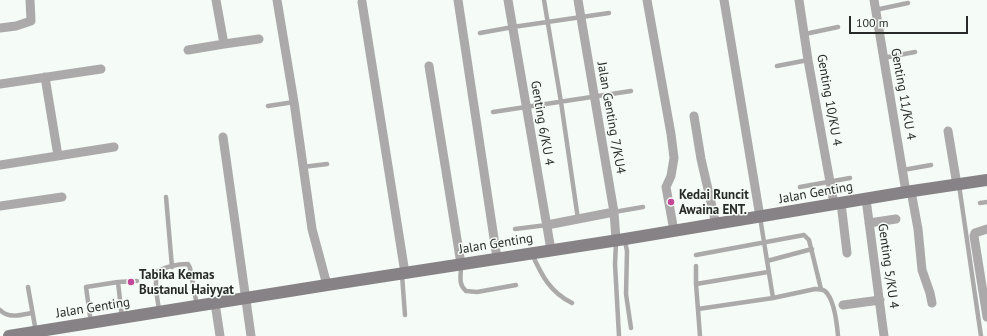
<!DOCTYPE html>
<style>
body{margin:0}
#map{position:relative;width:987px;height:336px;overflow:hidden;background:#f5fbf6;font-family:"PT Sans",sans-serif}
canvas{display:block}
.scale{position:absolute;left:849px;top:16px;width:119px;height:18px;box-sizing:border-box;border:2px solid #282a29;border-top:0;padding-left:5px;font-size:12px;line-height:14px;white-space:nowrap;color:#282a29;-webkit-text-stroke:3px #f5fbf6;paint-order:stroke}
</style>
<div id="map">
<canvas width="987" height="336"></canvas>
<div class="scale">100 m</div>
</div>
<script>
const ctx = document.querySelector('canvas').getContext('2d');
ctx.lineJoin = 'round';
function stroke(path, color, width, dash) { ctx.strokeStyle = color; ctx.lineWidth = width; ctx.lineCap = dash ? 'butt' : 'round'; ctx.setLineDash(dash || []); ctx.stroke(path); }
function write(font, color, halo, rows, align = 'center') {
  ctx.font = font + ' "PT Sans",sans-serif'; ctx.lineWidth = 3; ctx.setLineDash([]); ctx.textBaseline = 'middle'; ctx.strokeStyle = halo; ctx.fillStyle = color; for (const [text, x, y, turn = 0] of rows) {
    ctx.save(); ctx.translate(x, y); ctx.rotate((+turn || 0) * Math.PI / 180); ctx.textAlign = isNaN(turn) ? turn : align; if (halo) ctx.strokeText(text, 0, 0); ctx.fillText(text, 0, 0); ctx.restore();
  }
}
stroke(new Path2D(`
 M544,0L561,102L578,219
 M875,10L908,3
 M480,33L513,27L609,13
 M805,34L838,27
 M883,58L915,52
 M777,66L808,60
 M268,106L294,102
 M493,112L631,91
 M303,167L327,164
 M903,170L931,165
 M959,185L981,336
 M800,187L850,178
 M166,197L172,267
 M980,203L987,202
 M614,212L643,207
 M760,217L773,298L815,289C819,289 822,289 825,291C834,299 837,324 838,336
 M515,229L547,225
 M625,241L627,251L626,294L631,328
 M616,242L615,264L619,336
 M532,254C542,276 550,292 572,303
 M696,255L804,235L809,240L821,289
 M767,261L812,249
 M461,266C461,276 458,284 466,291L477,292L516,285
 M696,266V284L768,272
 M402,275L405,315
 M118,282L122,318
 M696,284L700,336
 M28,287L36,332
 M698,309L773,298
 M0,310C9,319 21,315 32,313
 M159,310L156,290V272C165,267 178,264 188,264L190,268L197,306
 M91,323L86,287L118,282L137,281`), '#aca9ab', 4.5);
stroke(new Path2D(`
 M216,0L224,44L259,39
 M277,0L294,102L312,229L327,285
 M458,0L497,258
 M508,0L551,250
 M578,0L614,212L616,240
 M647,0L671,134L674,158L671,176L666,187L674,231
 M724,0L760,217
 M799,0L808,60L834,204
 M874,0L906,192
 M362,2L405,273
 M0,28L16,26L31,21L30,0
 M188,50L224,44
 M429,66L461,264
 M45,77L58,156
 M0,84L101,69
 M694,116L701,159L716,224
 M948,131L957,185
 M223,137L251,336
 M0,165L114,147
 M911,191L918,229L922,270L930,293L932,303
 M866,199L884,336
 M841,203L847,253
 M0,206L62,197
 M869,223L896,219
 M547,225L614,212
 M987,229L975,233L974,236L987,317
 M215,303L220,336
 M843,305L880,300`), '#aca9ab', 9);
stroke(new Path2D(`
 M9,336L327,285L625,239L906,192L987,180`), '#878285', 12);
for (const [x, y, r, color] of [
 [671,202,4,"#c24799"],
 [131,282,4,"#c24799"]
]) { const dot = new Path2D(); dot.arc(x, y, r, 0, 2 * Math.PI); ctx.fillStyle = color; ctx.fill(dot); stroke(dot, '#f5fbf6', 1.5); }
write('13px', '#282a29', '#f5fbf6', [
 ["Genting 11/KU 4",903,94,80],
 ["Genting 10/KU 4",829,100,80],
 ["Jalan Genting 7/KU4",611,118,80],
 ["Genting 6/KU 4",542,123,80],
 ["Jalan Genting",816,193,-10],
 ["Jalan Genting",496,244,-9],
 ["Genting 5/KU 4",888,266,82],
 ["Jalan Genting",93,308,-9]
]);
write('bold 13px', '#282a29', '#f5fbf6', [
 ["Kedai Runcit",679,195],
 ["Awaina ENT.",679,210],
 ["Tabika Kemas",139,275],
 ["Bustanul Haiyyat",139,290]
], 'left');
</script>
